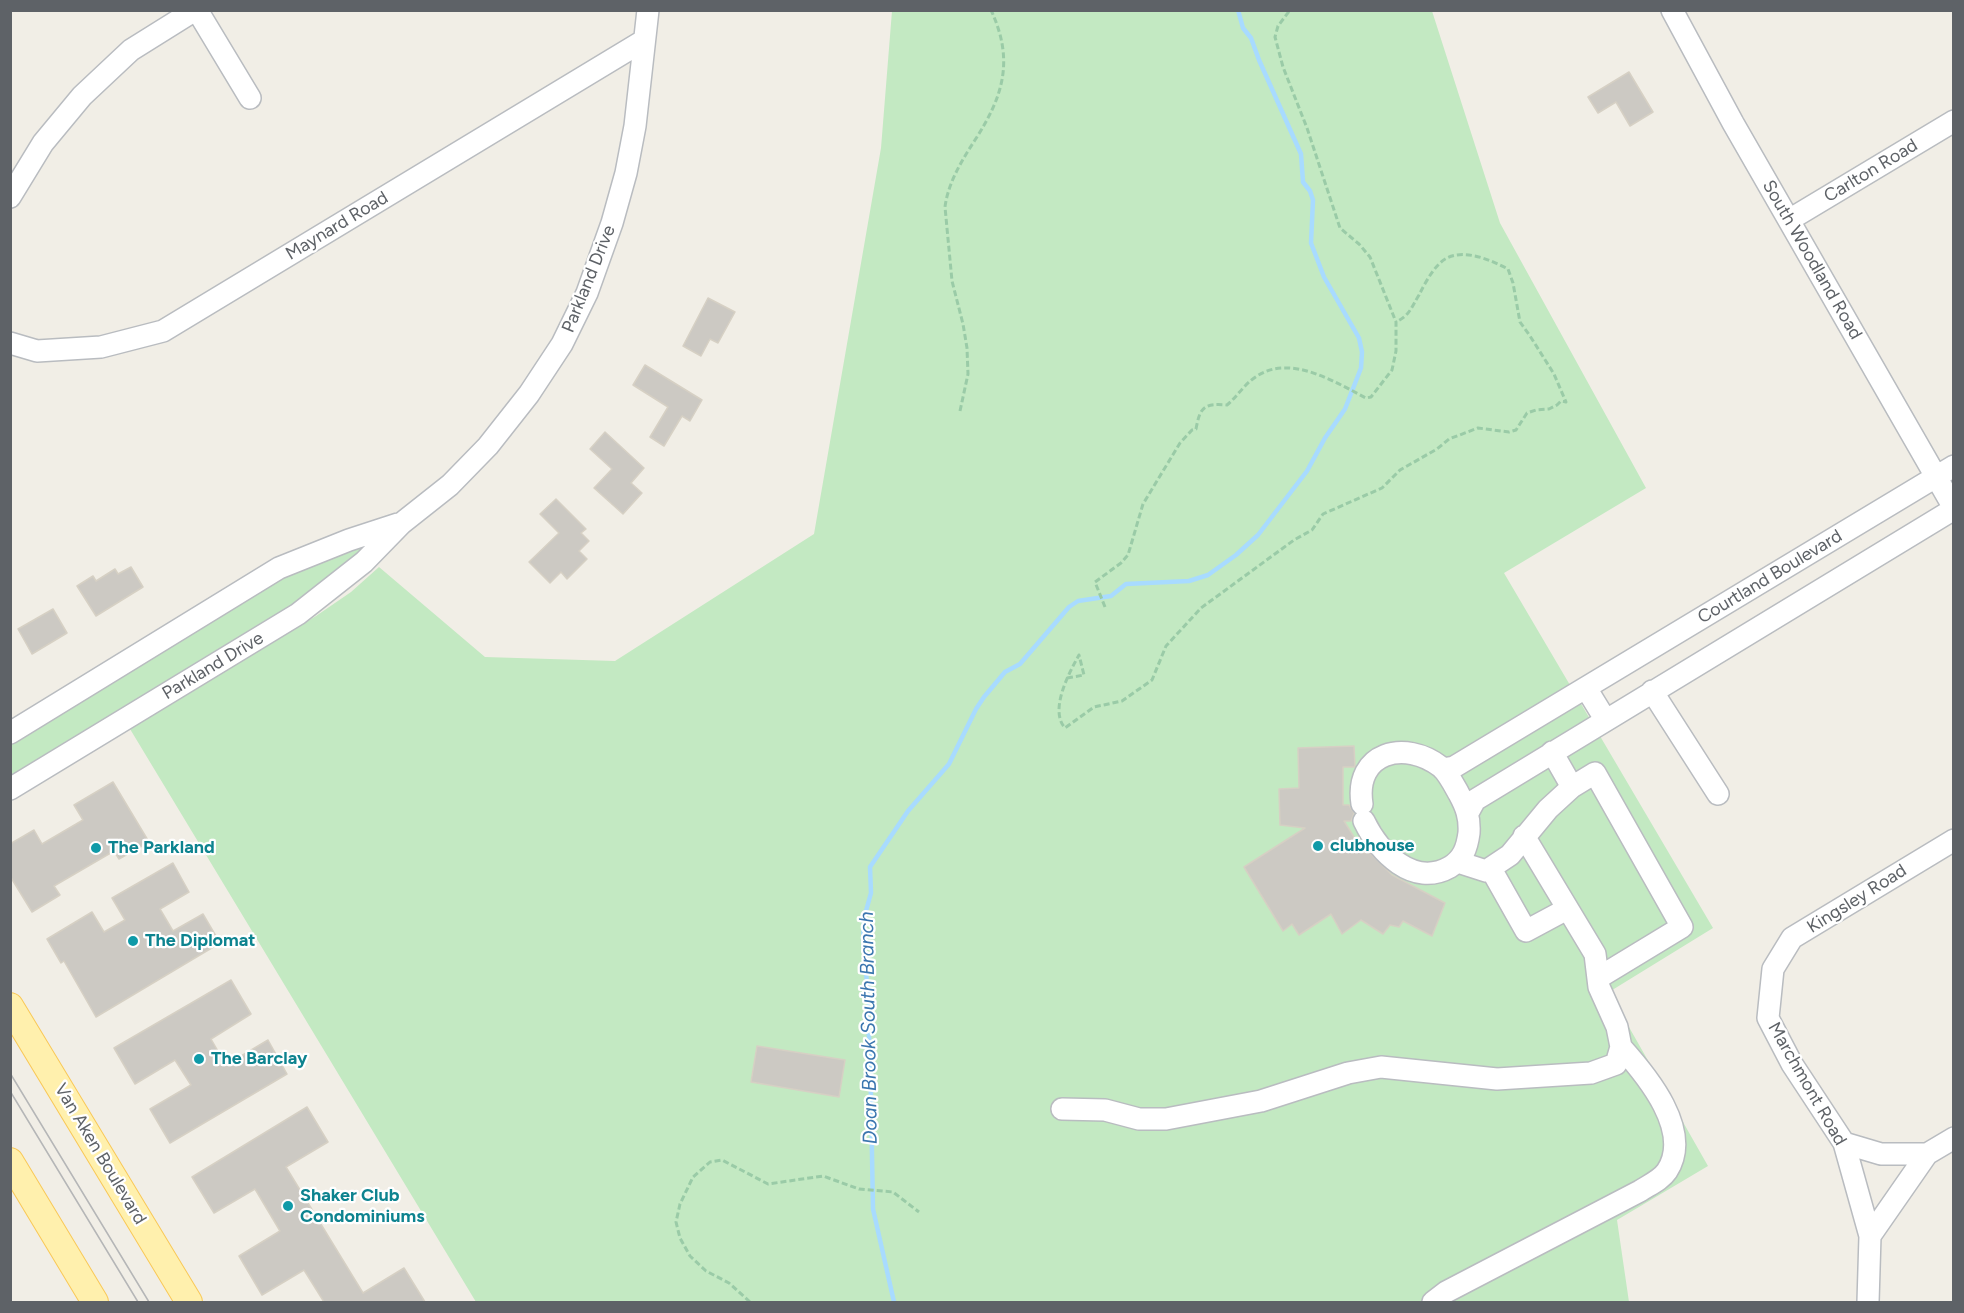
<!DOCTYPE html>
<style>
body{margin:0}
#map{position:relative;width:1964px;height:1313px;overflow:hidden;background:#f1eee6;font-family:Figtree,sans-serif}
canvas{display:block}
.frame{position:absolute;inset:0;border:12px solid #5e6267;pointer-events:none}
</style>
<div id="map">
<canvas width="1964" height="1313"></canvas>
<div class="frame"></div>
</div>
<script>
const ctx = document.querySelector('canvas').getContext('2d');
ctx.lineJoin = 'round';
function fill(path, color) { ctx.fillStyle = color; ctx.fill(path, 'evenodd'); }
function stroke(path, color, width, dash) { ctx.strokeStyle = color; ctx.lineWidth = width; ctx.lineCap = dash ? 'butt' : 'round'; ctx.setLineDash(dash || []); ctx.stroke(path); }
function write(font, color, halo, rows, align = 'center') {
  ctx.font = font + ' Figtree,sans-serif'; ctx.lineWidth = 4.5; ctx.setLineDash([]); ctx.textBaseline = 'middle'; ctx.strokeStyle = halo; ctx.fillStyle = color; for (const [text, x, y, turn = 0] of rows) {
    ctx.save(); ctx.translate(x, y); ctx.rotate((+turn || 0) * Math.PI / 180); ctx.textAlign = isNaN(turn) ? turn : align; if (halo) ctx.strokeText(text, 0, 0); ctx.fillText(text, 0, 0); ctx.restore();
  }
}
fill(new Path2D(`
 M892,11H1432L1500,223L1646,488L1504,573L1713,928L1609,992L1708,1166L1617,1220L1629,1302H476L130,729L316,616L351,592L379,567L485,657L615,661L814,534L881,148Z
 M402,523L364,562L11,789V733L279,568Z`), '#c3e9c2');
stroke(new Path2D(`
 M894,1302L873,1209L870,1046L867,1018L871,994L867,983L863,941L864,918L871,893L870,867L908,811L949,764L976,709L984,697L1005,672L1020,664L1069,607L1078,601L1111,596L1126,584L1189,581L1208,575L1236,555L1258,535L1307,471L1325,438L1345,409L1361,368L1362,352L1359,338L1324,277L1311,243L1313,200L1310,191L1303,182L1301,154L1259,60L1251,38L1243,28L1238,10`), '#a8dbff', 4.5);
const building = new Path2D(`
 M1629,72L1653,112L1630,126L1616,102L1598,113L1588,97Z
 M708,298L735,312L718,343L710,339L701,356L683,346Z
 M645,365L702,400L690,421L682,416L664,446L650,437L668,407L633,385Z
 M605,432L644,468L631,483L642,493L623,514L594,488L612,469L590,449Z
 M556,499L586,529L581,533L589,541L579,551L587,559L567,579L561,572L550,583L529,562L559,533L540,514Z
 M131,567L143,587L96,616L77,586L93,576L96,581L115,569L118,574Z
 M53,609L67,633L32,654L18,629Z
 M1354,746L1355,767H1343V805H1349L1354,813L1351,821H1344L1364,853L1369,852L1392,875L1445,903L1432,936L1403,921L1399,927L1390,925L1383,934L1361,920L1342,934L1331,914L1299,935L1292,924L1283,931L1244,867L1305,828L1280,825L1279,789L1299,788L1298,748Z
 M113,782L149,842L119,859L114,851L54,886L60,895L32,912L10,876V844L34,830L42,844L83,820L74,805Z
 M173,863L189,892L160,909L173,931L203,914L220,943L96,1017L64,961L61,963L47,939L92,912L104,932L125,920L112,898Z
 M231,980L251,1014L211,1039L226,1065L268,1040L287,1074L170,1143L150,1109L191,1085L175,1060L135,1084L114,1048Z
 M757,1046L845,1060L839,1097L751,1082Z
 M307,1107L328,1142L286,1167L363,1293L404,1268L425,1302H324L304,1270L262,1295L239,1256L280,1231L255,1189L214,1213L192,1177Z`);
fill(building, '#ccc9c3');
stroke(building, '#d6d0c4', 1.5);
const minor = new Path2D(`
 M197,10L250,98
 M1672,10L1733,123L1954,508
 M10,197L43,143L82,96L131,50L195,10
 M1789,220L1954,121
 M10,343L37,351L101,347L163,331L643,41
 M1586,688L1605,719
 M1652,691L1718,794
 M10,733L279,568L349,540L398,524
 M1443,769L1454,767L1954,466
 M1572,787L1595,773L1682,927L1598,978
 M10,789L298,614L364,562L402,523L450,485L488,446L529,394L562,344L587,293L612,223L626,173L635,126L648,10
 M1362,804C1354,752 1405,739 1441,767C1448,773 1454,785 1459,794C1466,807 1470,817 1469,833C1467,848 1463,859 1450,867C1413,888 1379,852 1364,821
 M1469,811L1475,800L1954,509
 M1458,862L1486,871L1510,855L1548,809L1572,787L1552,752
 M1491,869L1526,931L1567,909
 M1062,1109L1105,1110L1139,1119H1166L1261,1101L1348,1073L1381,1067L1497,1079L1591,1073L1616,1064L1621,1047L1617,1027L1599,987L1595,954L1524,836
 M1844,1143L1881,1154H1927
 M1870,1236L1927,1154L1954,1138
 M1433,1302L1446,1292L1640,1191C1649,1185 1661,1180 1667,1171C1693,1131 1647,1076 1621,1047
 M1868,1302L1870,1236L1844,1143L1792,1064L1768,1018L1773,969L1792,938L1954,840`);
const major = new Path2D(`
 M10,1006L189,1302
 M10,1161L95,1302`);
stroke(minor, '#b9bcc0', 24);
stroke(major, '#f9c857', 28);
stroke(new Path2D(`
 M960,411L968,374L967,348L963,324L952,281L945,207C948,183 962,160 975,140C1004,95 1014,60 991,10
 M1105,607L1095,582L1121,563L1128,555L1143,504L1180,443L1192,430L1196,429C1200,407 1204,403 1227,405C1238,396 1244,384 1257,376C1291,354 1335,382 1366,398L1371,397L1392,370L1396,351V322L1370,257L1359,244L1340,228L1307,128L1283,67L1275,37L1278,26L1290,10
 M1067,678L1084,675L1079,655C1069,673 1049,710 1065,728L1094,707L1122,701L1152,680L1166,646L1201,608L1294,540L1312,530L1323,514L1382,488L1400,470L1437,449L1449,439L1478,428L1509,432L1516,430L1527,413L1536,410L1549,409L1557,405L1561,401L1566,402L1554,374L1530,336L1520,322L1513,283L1508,269C1489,259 1457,245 1439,264C1431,272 1424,285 1419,295C1411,308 1410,315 1396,322
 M750,1302L729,1283L706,1271L690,1256L680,1238L676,1222L680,1204L693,1177L710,1162L722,1160L768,1184L823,1176L859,1189L893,1192L919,1212`), '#9acba7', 3, [6, 3]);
stroke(minor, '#fff', 21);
stroke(major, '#fff0ad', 26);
stroke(new Path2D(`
 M10,1073L149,1302
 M10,1091L138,1302`), '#b5b6b7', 1.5);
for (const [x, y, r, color] of [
 [1318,846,6,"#0f9aa8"],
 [96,848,6,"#0f9aa8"],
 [133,941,6,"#0f9aa8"],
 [199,1059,6,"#0f9aa8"],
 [288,1206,6,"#0f9aa8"]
]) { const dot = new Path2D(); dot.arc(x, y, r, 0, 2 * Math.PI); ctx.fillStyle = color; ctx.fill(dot); stroke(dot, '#fff', 2); }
write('18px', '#5e6267', '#fff', [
 ["Carlton Road",1871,171,-31],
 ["Maynard Road",337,226,-31],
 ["South Woodland Road",1812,260,60],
 ["Parkland Drive",589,279,-68],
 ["Courtland Boulevard",1770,577,-31],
 ["Parkland Drive",213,666,-31],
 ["Kingsley Road",1857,899,-32],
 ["Marchmont Road",1807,1084,60],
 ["Van Aken Boulevard",100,1154,59]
]);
write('bold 18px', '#0d838f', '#fff', [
 ["clubhouse",1330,846],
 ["The Parkland",108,848],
 ["The Diplomat",145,941],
 ["The Barclay",211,1059],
 ["Shaker Club",300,1196],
 ["Condominiums",300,1217]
], 'left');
write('italic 20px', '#3b76af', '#fff', [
 ["Doan Brook South Branch",869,1028,-91]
]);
</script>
